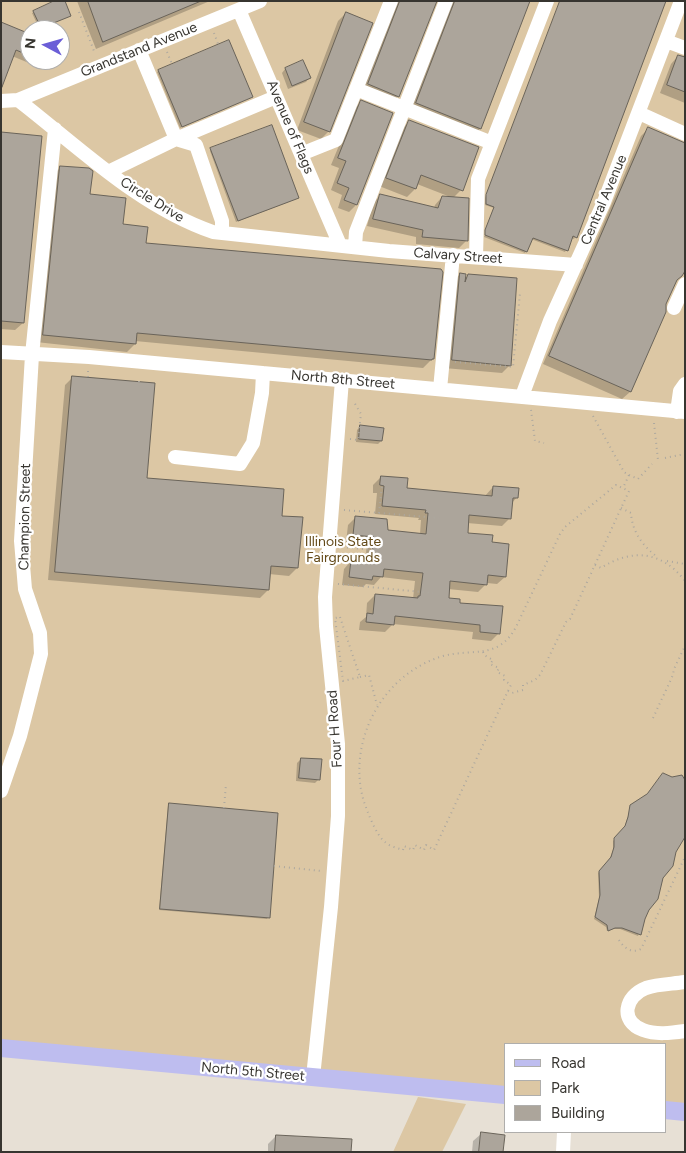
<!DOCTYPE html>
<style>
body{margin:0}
#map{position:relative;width:686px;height:1153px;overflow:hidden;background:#e7e0d5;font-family:Figtree,sans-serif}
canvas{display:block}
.frame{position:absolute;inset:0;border:2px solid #373530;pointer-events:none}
.legend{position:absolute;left:504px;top:1043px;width:162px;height:90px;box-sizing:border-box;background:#fff;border:1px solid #afaeac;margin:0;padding:6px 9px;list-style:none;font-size:15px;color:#373530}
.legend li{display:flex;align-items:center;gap:10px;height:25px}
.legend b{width:25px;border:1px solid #afaeac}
.north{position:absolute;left:20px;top:20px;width:50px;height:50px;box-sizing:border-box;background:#fff;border:1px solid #afaeac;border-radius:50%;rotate:276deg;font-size:14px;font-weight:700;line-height:20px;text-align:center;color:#373530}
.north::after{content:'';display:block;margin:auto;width:18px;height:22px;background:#6b5ed7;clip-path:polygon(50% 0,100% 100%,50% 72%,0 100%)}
</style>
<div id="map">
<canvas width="686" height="1153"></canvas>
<div class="frame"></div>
<ul class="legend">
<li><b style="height:6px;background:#bebdef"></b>Road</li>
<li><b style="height:14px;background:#dcc7a4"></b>Park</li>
<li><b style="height:14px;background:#aca59b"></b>Building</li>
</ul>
<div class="north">N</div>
</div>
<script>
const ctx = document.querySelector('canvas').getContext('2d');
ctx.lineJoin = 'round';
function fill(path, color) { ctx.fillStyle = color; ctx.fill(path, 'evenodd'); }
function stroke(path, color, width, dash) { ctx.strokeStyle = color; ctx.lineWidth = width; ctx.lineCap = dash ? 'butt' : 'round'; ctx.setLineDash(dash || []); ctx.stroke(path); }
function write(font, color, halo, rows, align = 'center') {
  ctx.font = font + ' Figtree,sans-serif'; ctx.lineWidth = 4.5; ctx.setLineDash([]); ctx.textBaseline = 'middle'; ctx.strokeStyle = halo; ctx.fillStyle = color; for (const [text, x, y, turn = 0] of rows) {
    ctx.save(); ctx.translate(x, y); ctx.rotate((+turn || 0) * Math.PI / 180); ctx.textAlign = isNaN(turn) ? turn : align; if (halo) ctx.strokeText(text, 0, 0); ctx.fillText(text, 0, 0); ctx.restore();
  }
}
fill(new Path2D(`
 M1,1H685V1104L665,1102V1044H505V1087L1,1040ZM30,30H60V60H30Z
 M418,1097L466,1104L442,1152H393Z`), '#dcc7a4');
fill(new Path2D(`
 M77,1H210L96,49Z
 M393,1H435L398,96L390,104L361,92Z
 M449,1H529L480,129L472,136L409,111Z
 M560,1H582L575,237L574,239L571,238L565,252L531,239L525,253L484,237L494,208L485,205V198Z
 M34,12L68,17L39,28L32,13Z
 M346,13L329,131L321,139L297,130L338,21Z
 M1,24L30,36V60H47L46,62L41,68L12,56L6,73L1,78Z
 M678,56L685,57V103L660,93L671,64Z
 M303,62L309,78L306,82L288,89L282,73L285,69Z
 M158,71L251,97L180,128L157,72Z
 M361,102L356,205L349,212L338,208L342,195L331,190L339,168L331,165L354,109Z
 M410,121L461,190L453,198L467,200L466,241L459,248L416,244V237L367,226L373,203L381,195L434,208L435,205L442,197L453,198L417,184L415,189L407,197L379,186L402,129Z
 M649,128L675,281L665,304V312L630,392L622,399L543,364L641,136Z
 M1,133L23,323L15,330L1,329Z
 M211,149L296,199L236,222L210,151Z
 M61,167L89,195L145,244L433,358L423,368L135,341V344L127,352L36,342L53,175Z
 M460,274L464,280L469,275L510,365L502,373L444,368L453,282Z
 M72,378L146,479L281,517L297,568L289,576L269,574L268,590L260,598L48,580L65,385Z
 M361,426L381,441L378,444L356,442L357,430Z
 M381,477L405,489L485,496L493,487L517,497L512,503L510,518L502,526L467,523V534L491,544L505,577L497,584L487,583L478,592L448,589L447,600L458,604L499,633L491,641L472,639L473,632L393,624L385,632L359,630L360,622L366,617L367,603L375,595L413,599L415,581L381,577L374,585L366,584L363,587L342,585L344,569L351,561L365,563L367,544L346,542L348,525L356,517L387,531L420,534L421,520H418L419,518L375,514L377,493H373V485Z
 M301,759L319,779L315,783L296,781L297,763Z
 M170,805L268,917L267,919L159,910L168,806Z
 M631,806L662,878L646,914L638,936L620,929H613L607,931L606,927L594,919L599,898L598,873L609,860L613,850V841L624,829Z
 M481,1134L502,1152H472L473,1141Z
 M276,1136L350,1152H268V1144Z`), '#0003');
const building = new Path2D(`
 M54,1H65L71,16L41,28L33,11Z
 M88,1H201L103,42Z
 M400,1H437L399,97L368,84Z
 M455,1H530L481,129L416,103Z
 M560,1H666L577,238L573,236L568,251L533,238L527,252L485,235V230L494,207L486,204V195Z
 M346,12L373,23L330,132L304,122Z
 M1,22L30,34V56L16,50L2,87Z
 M229,40L253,97L182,127L158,70Z
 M678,55L685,57V92L667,85Z
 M303,60L311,78L292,86L285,68Z
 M361,100L393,113L357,205L344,200L349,188L337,183L346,161L338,158Z
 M409,120L479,147L463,191L421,175L416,189L386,178Z
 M272,125L299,198L238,221L210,148Z
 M648,127L685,143V271L682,276L677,280L666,304V312L631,392L549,356Z
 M1,132L42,136L24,323L1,321Z
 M60,166L89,168L93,171L90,194L126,198L123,224L148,227L146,243L441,269L443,272L434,359H432V360L137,333L136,344L43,335Z
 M380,194L438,208L442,196L469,198L468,241L422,237L423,230L373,219Z
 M460,273L466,274L465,282L468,274L517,278L511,366L452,360Z
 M72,376L155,383L147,478L284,489L282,516L303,517L298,568L271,566L269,590L55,572Z
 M360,425L384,428L382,441L359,439Z
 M381,476L408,478L407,488L492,496L493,486L519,488L518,498H513L511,519L469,515L468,533L493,535L492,542L509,544L506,577L488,575L487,585L450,581L449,598L460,599V603L503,606L500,634L480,632V625L395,616L394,625L366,622L367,613L373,614L375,594L418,598V596H420L423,573L384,569L383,577L373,576L372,580L349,577L351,560L371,562L374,537L353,535L355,516L387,519L388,530L426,534L428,513H425L426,510L382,506L384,486L380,485Z
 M301,758L322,759L320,780L299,778Z
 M663,773L672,777L682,775L685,780V837L676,852L673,866L663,878L658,899L649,910L645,919L641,935L622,928H615L608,931L607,925L595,917L600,895L599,871L611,857L614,847V838L625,826L628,817L630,805L647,794Z
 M169,803L278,813L270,918L160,909Z
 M481,1132L505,1135L503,1152H479Z
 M276,1135L352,1139L351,1152H275Z`);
fill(building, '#aca59b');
stroke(building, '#6a645a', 1);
stroke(new Path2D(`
 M79,12L94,51
 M214,33L218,44
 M167,52L172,64
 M455,362L513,367L520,293
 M88,377V369
 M139,382V381
 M531,410L535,441L544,443
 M593,416L624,472L629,475L623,488
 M654,423L658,460
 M350,439L358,440L361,414L354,402
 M665,458L685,454
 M629,475L638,479L652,464
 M621,508L631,513C632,531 642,545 656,556
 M344,510L439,518
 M379,513L382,486
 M342,547L373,550
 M667,561L685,564
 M595,565L601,568C632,548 662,551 685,581
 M338,584L433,593
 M340,617L360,677L343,681L335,618Z
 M483,652L484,655L493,660L490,664L499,668L497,672L505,676L504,680L511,685L508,691L434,850L426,845L424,850L415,845L413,850L404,846L403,850C397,848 389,846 385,842C376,835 368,813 364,802C346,742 382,674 443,656C474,648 498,660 516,627L560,534L565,527L616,485L629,491L570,619L566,622L540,675L535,680L523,685V690L512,693L508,691
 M360,677L369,675L377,705
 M653,718L673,675L674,669L685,646
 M224,808L226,784
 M274,866L322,871
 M619,940C624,948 632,954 641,949L685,857`), '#ada89f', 2, [1, 4]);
stroke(new Path2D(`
 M239,10L340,245
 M666,41L685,48
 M139,50L176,139L196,145L222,221V233
 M356,89L492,143
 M18,100C79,147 138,206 213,232L389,251L576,265
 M1,101L18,100L260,1
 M639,113L685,134
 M301,154L336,140L391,1
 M108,172L176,139L276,97
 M355,247L356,232L446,1
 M476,257L478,179L547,1
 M674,308L685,284
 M1,352L89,357L685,412
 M440,389L453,255
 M522,396L550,321L604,202L681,1
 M677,412L680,391L685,384
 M175,457L240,464L253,443L262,393L263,373
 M1,791L20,736L41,654L40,633L25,589L21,541L32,355L55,129
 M685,982C673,984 658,984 646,988C625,996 619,1021 643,1030C656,1035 671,1033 685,1031
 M313,1077L331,907L338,816V744L326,626L325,597L342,380
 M563,1152L564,1132`), '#fff', 14);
stroke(new Path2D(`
 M1,1048L505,1095
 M665,1110L685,1112`), '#bebdef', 18);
write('14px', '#373530', '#fff', [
 ["Grandstand Avenue",139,50,-22],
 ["Avenue of Flags",290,127,67],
 ["Circle Drive",152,200,32],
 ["Central Avenue",604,200,-67],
 ["Calvary Street",458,256,4],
 ["North 8th Street",343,380,5],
 ["Champion Street",25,517,-89],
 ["Four H Road",335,729,-94],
 ["North 5th Street",253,1072,5]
]);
write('14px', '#634917', '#fff', [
 ["Illinois State",343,542],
 ["Fairgrounds",343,558]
]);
</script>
